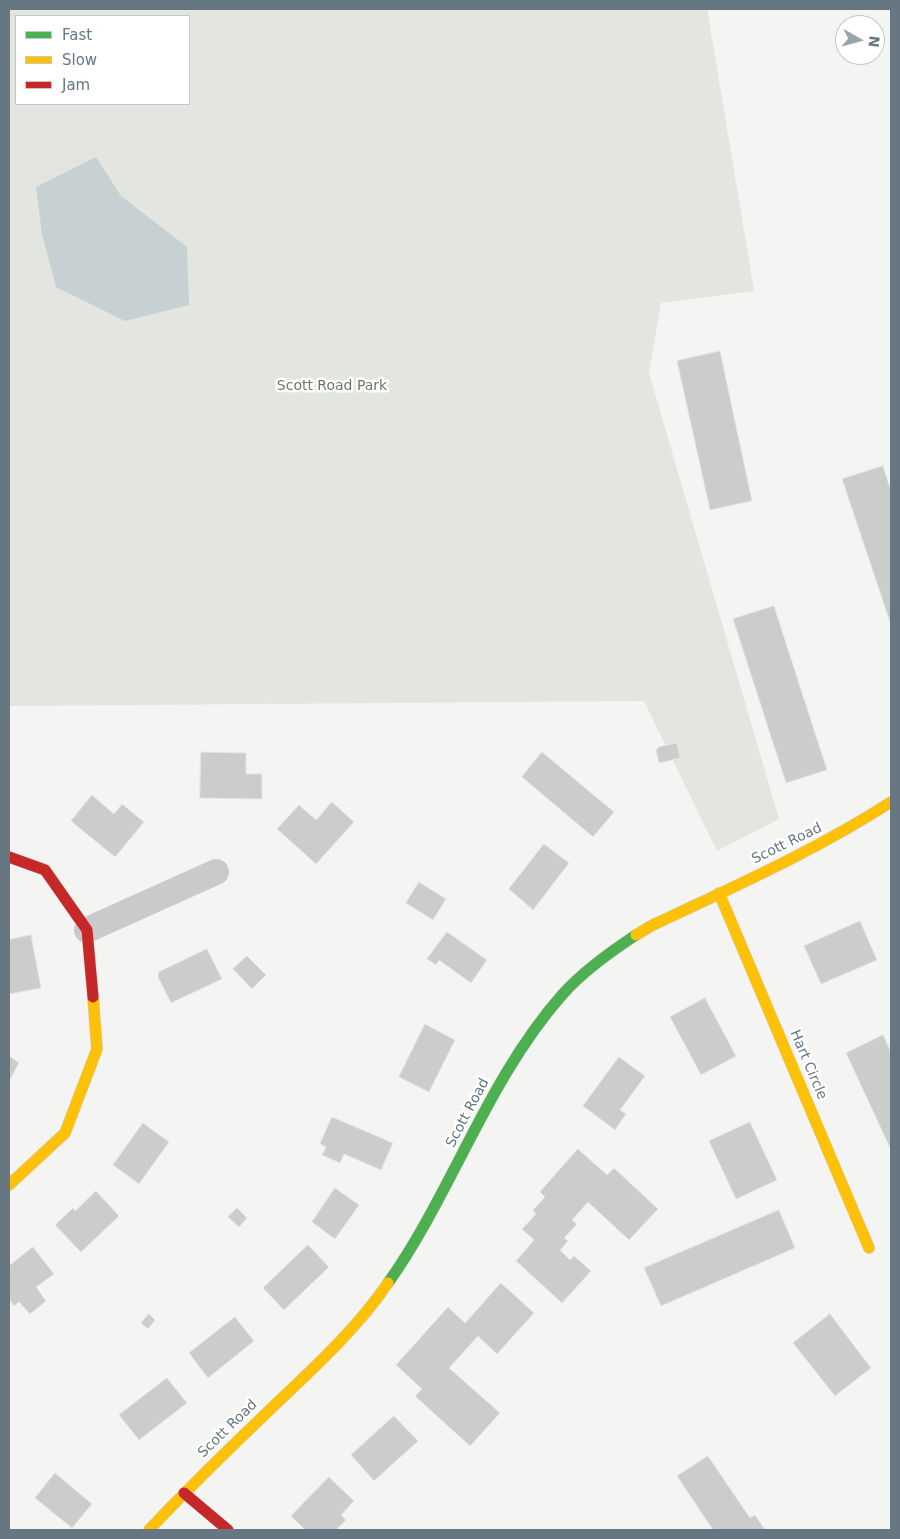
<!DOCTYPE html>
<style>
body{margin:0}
#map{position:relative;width:900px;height:1539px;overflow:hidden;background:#f4f4f3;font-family:"DejaVu Sans",sans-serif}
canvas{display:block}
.frame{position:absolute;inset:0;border:10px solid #667782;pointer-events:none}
.legend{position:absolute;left:15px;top:15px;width:175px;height:90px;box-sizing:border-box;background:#fff;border:1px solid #c2c9cd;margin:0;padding:6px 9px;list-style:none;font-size:15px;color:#667782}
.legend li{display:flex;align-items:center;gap:10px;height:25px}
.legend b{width:25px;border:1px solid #c2c9cd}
.north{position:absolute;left:835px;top:15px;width:50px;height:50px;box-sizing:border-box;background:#fff;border:1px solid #c2c9cd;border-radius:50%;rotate:97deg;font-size:14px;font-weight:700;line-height:20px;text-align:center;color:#667782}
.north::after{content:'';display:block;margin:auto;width:18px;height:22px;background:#98a3aa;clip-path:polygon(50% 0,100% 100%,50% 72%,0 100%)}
</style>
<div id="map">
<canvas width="900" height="1539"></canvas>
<div class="frame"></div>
<ul class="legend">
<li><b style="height:6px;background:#4caf50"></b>Fast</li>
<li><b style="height:6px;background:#ffc107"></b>Slow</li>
<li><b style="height:6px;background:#c62828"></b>Jam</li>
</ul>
<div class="north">N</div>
</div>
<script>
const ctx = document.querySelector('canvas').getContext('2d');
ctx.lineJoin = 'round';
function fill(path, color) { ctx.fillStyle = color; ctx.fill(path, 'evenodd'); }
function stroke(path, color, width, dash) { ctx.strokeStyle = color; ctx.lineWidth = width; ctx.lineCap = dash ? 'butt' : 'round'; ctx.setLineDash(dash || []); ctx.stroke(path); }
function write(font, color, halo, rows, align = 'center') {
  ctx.font = font + ' "DejaVu Sans",sans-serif'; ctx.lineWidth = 5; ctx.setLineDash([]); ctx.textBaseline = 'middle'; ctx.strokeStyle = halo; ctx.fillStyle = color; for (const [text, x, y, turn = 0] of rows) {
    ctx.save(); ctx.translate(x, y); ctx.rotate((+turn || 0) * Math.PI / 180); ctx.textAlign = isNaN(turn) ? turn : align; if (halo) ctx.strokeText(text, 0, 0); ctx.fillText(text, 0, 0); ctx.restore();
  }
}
fill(new Path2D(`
 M9,9H707L754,291L661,303L649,373L779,819L717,851L644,701L9,706ZM16,16H189V104H16Z`), '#e3e6e0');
fill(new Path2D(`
 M96,157L121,196L187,247L189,305L125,321L56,287L42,234L36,187Z`), '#c7d0d3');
const building = new Path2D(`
 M720,351L752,501L710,510L677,361Z
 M883,466L891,491V625L842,479Z
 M774,606L827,770L786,783L733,619Z
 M677,743L680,758L659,763L656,750L659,747Z
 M201,752L246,753V774H262V799L200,798Z
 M542,752L614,812L593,837L522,777Z
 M92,795L114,814L122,804L144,822L115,857L71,821Z
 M332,802L354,822L316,864L277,829L299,805L316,820Z
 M544,844L569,863L533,910L509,889Z
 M419,882L446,899L433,920L406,903Z
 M860,921L877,960L821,984L804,946Z
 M447,932L487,960L471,983L439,960L436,965L427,959Z
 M31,935L41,988L9,994V940Z
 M207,949L222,979L171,1003L158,977L159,972Z
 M247,956L266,975L252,989L233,969Z
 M705,998L736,1056L701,1075L670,1017Z
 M425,1024L455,1040L429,1092L399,1077Z
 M883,1035L891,1052V1150L846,1053Z
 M9,1056L19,1063L9,1081Z
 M619,1057L645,1076L620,1110L626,1114L615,1130L583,1106Z
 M332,1117L393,1143L381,1170L344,1154L340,1163L322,1155L326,1147L320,1144Z
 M750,1122L777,1180L736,1199L709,1141Z
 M143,1123L169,1142L139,1184L113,1165Z
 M578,1149L607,1175L614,1168L658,1209L629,1240L588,1202L572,1220L577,1224L564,1238L568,1241L560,1250L570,1260L574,1256L591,1271L562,1303L516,1261L534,1240L522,1229L536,1214L533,1210L545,1197L540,1192Z
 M335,1188L359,1205L335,1239L312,1222Z
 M96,1191L119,1216L81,1252L55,1225L73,1208L75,1211Z
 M237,1208L247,1218L239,1227L228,1217Z
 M779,1210L795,1248L661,1306L644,1268Z
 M308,1245L329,1267L284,1310L263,1288Z
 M33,1247L54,1274L36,1287L46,1301L30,1314L19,1302L14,1306L9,1299V1266Z
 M501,1283L534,1313L497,1354L478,1336L449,1368L500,1413L470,1446L415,1396L422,1389L396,1365L448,1307L465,1323Z
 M149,1314L155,1320L148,1329L141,1323Z
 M830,1314L871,1368L835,1396L793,1343Z
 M235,1317L254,1341L208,1378L189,1353Z
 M167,1378L187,1403L139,1440L119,1415Z
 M394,1416L418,1441L374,1481L351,1455Z
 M708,1456L750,1518L755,1515L765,1530H713L677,1476Z
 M55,1473L92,1504L72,1528L35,1498Z
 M329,1477L354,1501L341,1515L346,1520L336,1530H305L291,1516Z`);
fill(building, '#cbcccc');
stroke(building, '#e4e4e3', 1);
const fast = new Path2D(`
 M388,1283C453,1191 487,1080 562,995C583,971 610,952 636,935`);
const slow = new Path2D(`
 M719,893L869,1248
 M636,935L651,926C733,887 815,851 891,802
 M9,1185L65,1133L97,1049L93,997
 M149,1530C191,1485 235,1443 279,1401C318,1364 358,1327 388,1283`);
const jam = new Path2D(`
 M9,857L45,870L87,930L93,997
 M184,1493L228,1530`);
stroke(fast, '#d1d2d3', 12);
stroke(slow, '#d1d2d3', 12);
stroke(jam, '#d1d2d3', 12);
stroke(new Path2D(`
 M87,930L216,872`), '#c9cacb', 26);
stroke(fast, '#4caf50', 11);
stroke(slow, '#ffc107', 11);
stroke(jam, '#c62828', 11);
write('14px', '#6a7964', '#fff', [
 ["Scott Road Park",332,386]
]);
write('14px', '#667782', '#fff', [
 ["Scott Road",787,844,-26],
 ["Hart Circle",808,1065,67],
 ["Scott Road",468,1113,-62],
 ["Scott Road",228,1429,-44]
]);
</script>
